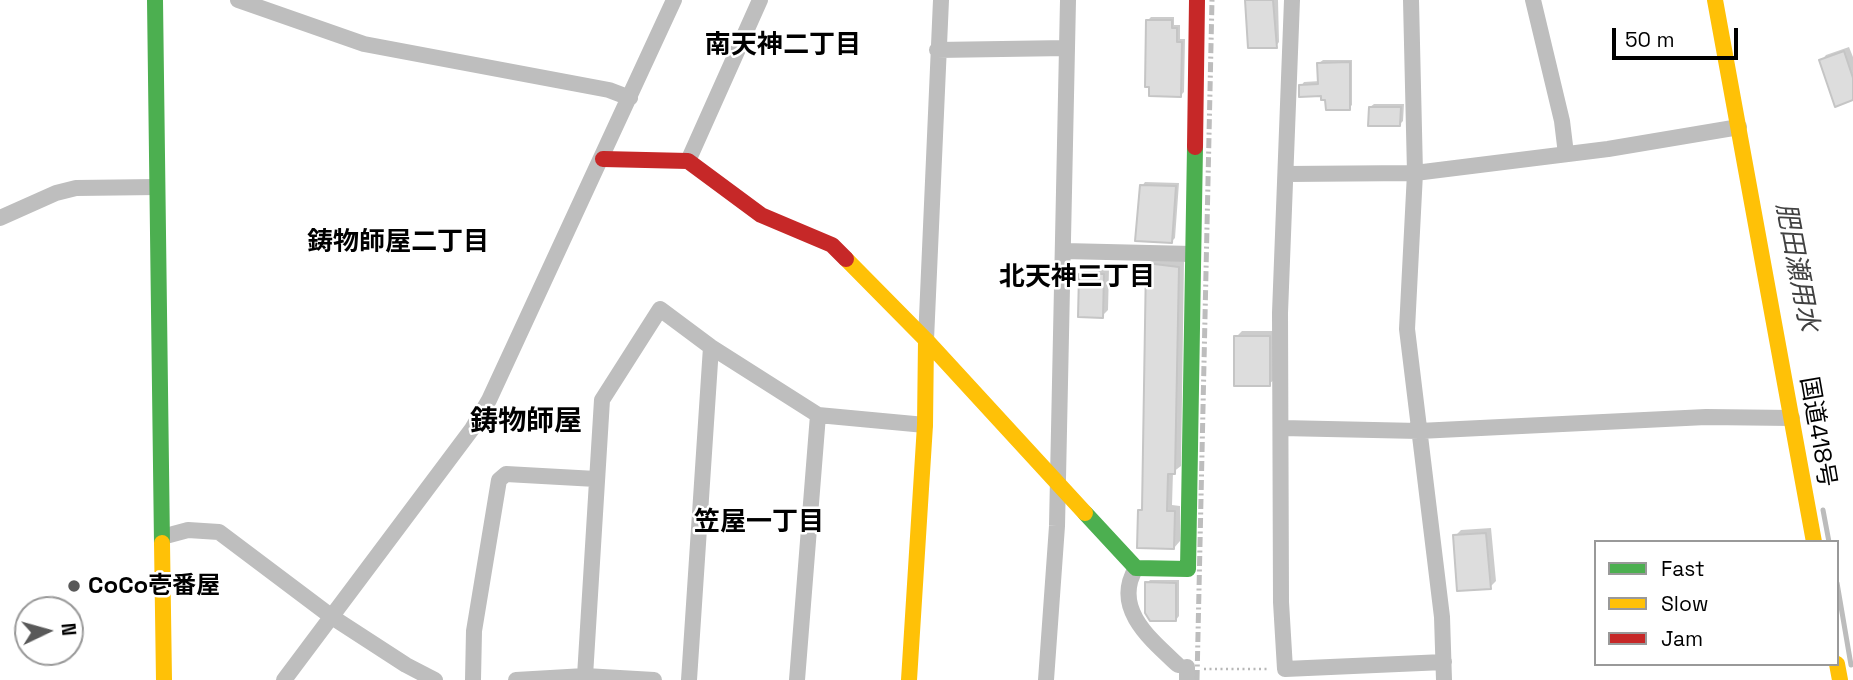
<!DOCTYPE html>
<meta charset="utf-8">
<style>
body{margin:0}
#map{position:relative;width:1853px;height:680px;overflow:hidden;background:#fff;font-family:"Space Grotesk",sans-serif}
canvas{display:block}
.legend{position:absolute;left:1594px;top:540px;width:245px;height:126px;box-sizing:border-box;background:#fff;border:2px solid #999;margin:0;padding:9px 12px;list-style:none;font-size:21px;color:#000}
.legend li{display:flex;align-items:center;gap:14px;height:35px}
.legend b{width:35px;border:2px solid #999}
.north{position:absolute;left:14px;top:596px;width:70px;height:70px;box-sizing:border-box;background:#fff;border:2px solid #999;border-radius:50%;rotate:85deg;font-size:19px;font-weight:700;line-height:28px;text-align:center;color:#000}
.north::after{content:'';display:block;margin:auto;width:24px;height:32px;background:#595959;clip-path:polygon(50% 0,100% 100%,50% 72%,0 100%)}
.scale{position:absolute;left:1612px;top:28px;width:126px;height:32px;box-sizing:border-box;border:4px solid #000;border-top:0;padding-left:9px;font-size:21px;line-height:24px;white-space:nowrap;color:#000;-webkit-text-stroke:5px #fff;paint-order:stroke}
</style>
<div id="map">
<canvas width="1853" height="680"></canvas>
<ul class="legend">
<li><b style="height:9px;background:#4caf50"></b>Fast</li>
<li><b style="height:9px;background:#ffc107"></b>Slow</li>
<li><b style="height:9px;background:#c62828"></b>Jam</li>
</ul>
<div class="north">N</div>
<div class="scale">50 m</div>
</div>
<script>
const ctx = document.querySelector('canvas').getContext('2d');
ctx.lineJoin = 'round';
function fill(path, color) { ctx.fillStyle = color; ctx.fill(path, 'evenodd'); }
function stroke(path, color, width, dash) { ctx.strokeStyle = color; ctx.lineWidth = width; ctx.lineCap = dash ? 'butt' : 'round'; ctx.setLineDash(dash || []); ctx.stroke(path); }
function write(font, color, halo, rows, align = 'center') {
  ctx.font = font + ' "Space Grotesk","Noto Sans JP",sans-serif'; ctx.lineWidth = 5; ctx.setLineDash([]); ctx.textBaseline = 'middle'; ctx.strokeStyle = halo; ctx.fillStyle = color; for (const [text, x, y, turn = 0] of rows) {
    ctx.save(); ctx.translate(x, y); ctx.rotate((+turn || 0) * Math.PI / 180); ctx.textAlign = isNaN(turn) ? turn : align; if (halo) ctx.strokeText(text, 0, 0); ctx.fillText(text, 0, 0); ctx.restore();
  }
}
fill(new Path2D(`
 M1247,0H1278L1279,42L1276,46Z
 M1151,17H1174V25H1180V39H1185L1184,92L1181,95L1148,20Z
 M1849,47L1853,57V99L1821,61L1826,55Z
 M1323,60H1352V105L1349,108L1301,86L1304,82L1320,81L1319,63Z
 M1374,104H1404L1403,121L1400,124L1370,107Z
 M1145,182L1179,183L1175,238L1172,241L1142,186Z
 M1154,258L1184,261L1181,466L1173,472L1172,505L1180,506V541L1174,548L1140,510L1144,506L1148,264Z
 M1086,269H1109L1108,310L1102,316L1080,275Z
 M1242,331H1275V379L1269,384L1236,337Z
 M1491,528L1496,581L1490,587L1455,536L1461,530Z
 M1150,580H1179V616L1176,620L1147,583Z`), '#0003');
stroke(new Path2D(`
 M1823,510L1829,542
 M1837,583L1851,665`), '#bcbcbc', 5);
const building = new Path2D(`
 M1245,0H1273L1277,48H1248Z
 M1146,20H1172V28H1177V42H1182L1181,97L1149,96V87H1145Z
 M1844,51L1853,78V100L1835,107L1819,60Z
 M1350,62V110H1326L1325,100H1321V96L1299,97V85L1318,84L1317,63Z
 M1369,107H1401L1400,126H1368Z
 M1140,185L1176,186L1172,243L1135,241Z
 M1146,263L1179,267L1175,474H1168L1167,511H1175L1174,549L1137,548L1138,510H1142Z
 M1079,274H1104L1103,318L1078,317Z
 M1234,336H1270V386H1234Z
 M1486,533L1491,589L1457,591L1453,535Z
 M1145,582L1176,583V621H1150L1145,613Z`);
fill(building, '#ddd');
stroke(building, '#c5c5c5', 2);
stroke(new Path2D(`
 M1204,669H1268`), '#b8b8b8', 2.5, [2, 3.5]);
stroke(new Path2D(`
 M238,0L364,44L609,90L630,98
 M1292,0L1280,313L1281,602L1285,669L1444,662
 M1411,0L1415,173L1407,329L1442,617L1444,680
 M1533,0L1562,121L1566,154
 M937,50L1067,48
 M688,161L760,0
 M1287,174L1415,173L1608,149L1739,127
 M0,218L56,193L76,188L157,187
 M1064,251L1192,254
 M926,340L941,0
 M1282,428L1419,431L1706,417L1792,418
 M162,537L188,530L219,532L332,617L406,665L435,680
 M1136,568C1112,608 1150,639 1178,665
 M1187,667V680
 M585,676L602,400L660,309L711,347L818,415L925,425
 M284,680L472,429L489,400L674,0
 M473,680L474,631L499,480L506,474L596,479
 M516,680L585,676L654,680
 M689,680L711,347
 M797,680L818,415
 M1046,680L1057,526L1068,0`), '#bebebe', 16);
stroke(new Path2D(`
 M155,0L162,543
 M1085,513L1136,568L1188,569L1195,147`), '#4caf50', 16);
stroke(new Path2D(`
 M1715,0L1814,542
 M846,259L926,340L1085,513
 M162,543L164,680
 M1837,664L1840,680
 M909,680L925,425L926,340`), '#ffc107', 16);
stroke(new Path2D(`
 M1195,147L1197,0
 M603,159L688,161L761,215L832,245L846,259`), '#c62828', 16);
stroke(new Path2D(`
 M1197,680L1212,0`), '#bdbdbd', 5, [10, 3.5, 2, 3.5]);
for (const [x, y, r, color] of [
 [74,586,7,"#595959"]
]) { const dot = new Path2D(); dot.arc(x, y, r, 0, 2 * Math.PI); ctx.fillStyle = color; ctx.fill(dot); stroke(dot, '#fff', 2.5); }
write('24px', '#000', '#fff', [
 ["国道418号",1817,432,80]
]);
write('bold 24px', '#000', '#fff', [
 ["CoCo壱番屋",88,586]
], 'left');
write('bold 26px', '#000', '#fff', [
 ["南天神二丁目",783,46],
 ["鋳物師屋二丁目",398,243],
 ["北天神三丁目",1077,278],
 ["笠屋一丁目",759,523]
]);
write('italic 26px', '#414141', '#fff', [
 ["肥田瀬用水",1796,267,79]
]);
write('bold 28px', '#000', '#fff', [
 ["鋳物師屋",526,422]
]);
</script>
